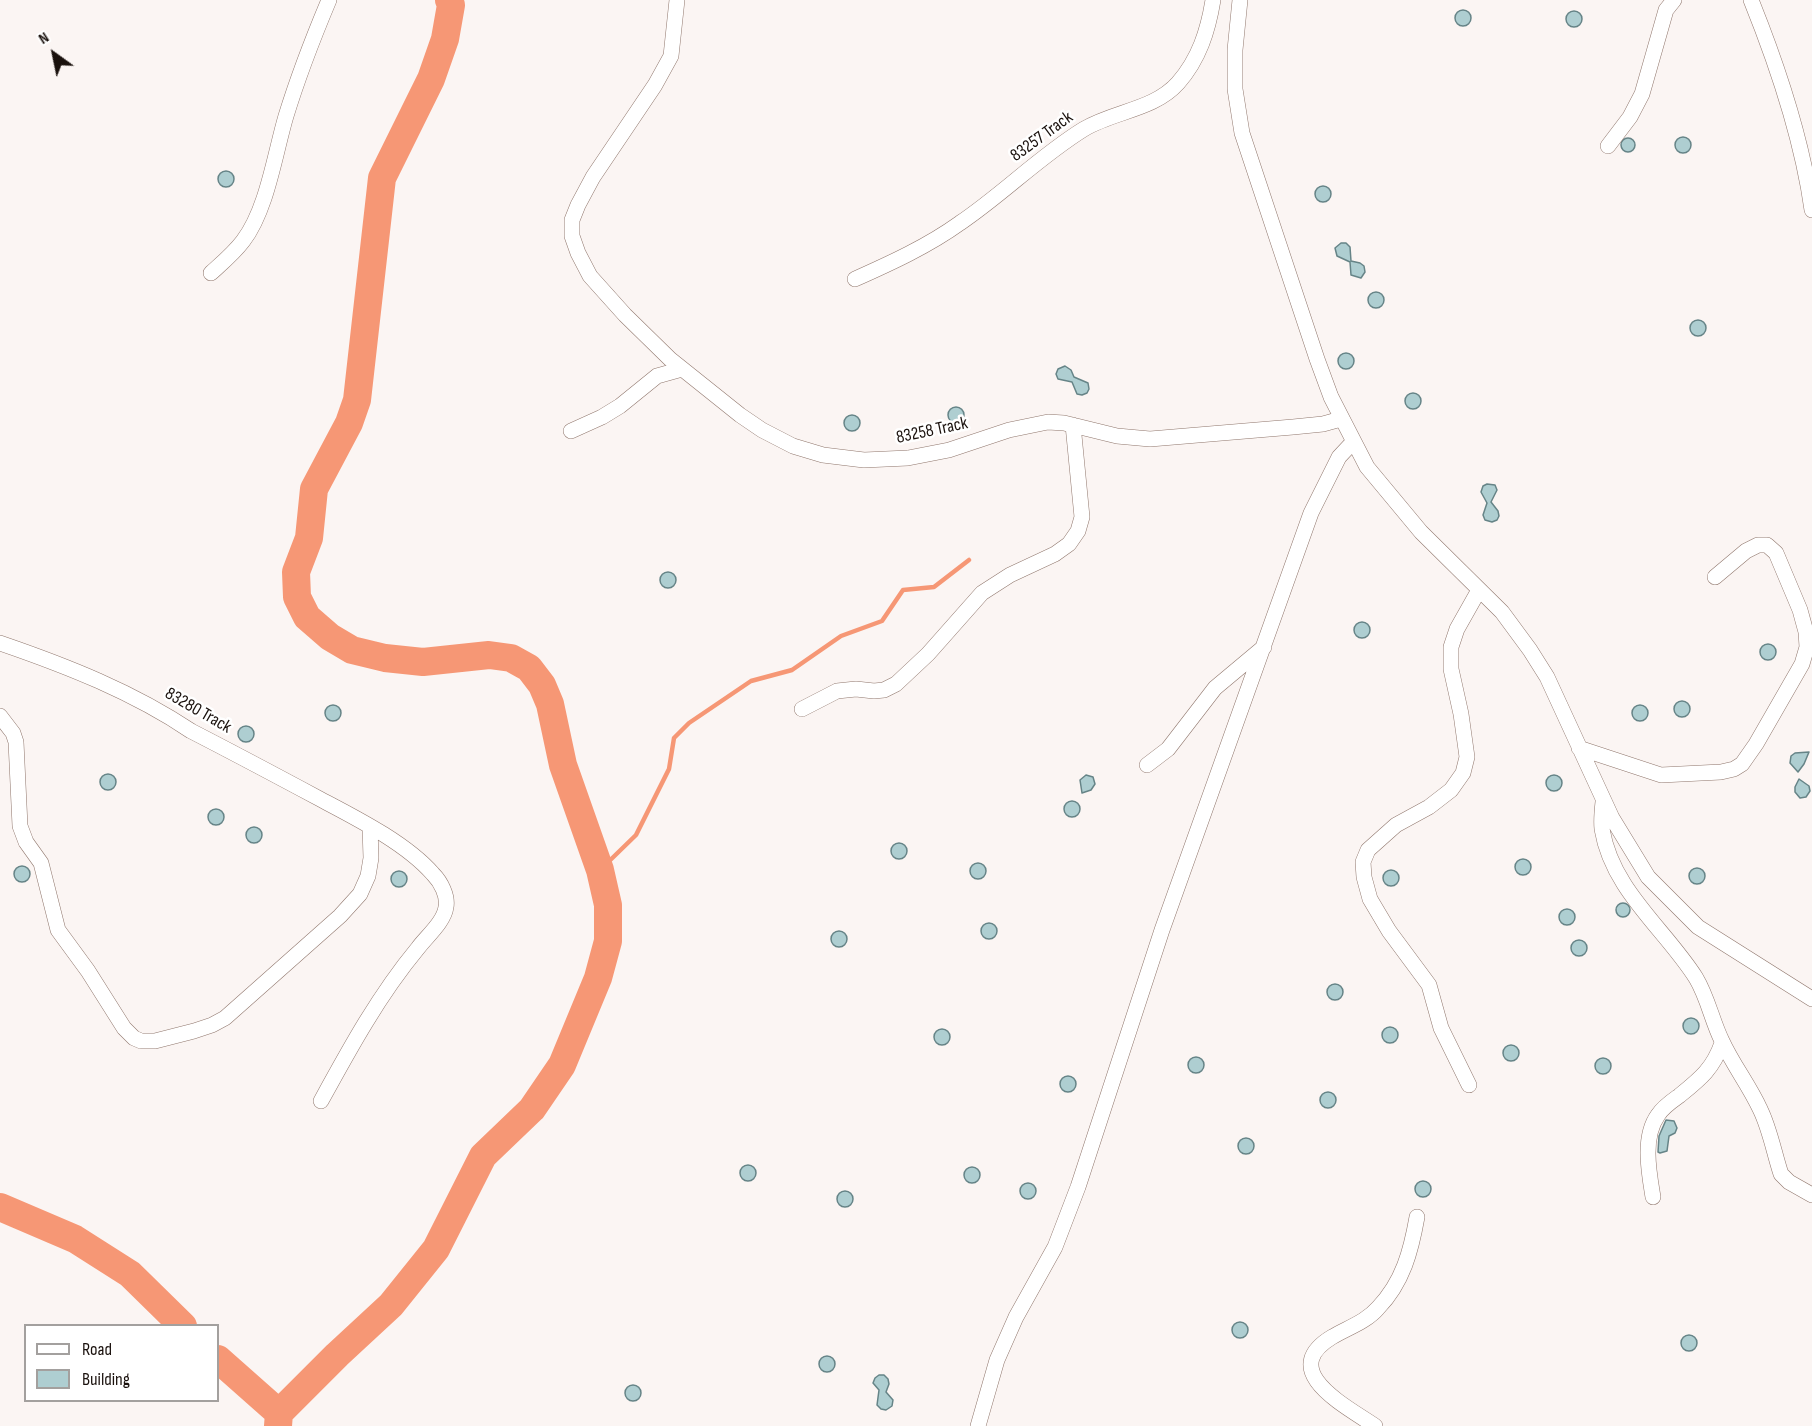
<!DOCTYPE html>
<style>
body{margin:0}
#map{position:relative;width:1812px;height:1426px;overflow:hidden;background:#fbf5f3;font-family:"Sofia Sans Condensed",sans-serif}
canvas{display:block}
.legend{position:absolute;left:24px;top:1324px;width:195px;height:78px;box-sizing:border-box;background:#fff;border:2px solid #a3a09e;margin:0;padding:8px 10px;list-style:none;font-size:18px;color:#1a110d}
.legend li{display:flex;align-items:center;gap:12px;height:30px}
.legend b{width:30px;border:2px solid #a3a09e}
.north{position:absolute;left:24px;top:24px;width:60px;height:60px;-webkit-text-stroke:4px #fff;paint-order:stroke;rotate:327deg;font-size:16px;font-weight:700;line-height:24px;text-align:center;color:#1a110d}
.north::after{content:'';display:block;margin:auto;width:21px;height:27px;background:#1a110d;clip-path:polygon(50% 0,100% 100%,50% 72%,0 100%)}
</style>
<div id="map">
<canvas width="1812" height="1426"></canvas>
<ul class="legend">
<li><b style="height:8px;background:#fff"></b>Road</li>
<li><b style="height:16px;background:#aeced1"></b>Building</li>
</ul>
<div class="north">N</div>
</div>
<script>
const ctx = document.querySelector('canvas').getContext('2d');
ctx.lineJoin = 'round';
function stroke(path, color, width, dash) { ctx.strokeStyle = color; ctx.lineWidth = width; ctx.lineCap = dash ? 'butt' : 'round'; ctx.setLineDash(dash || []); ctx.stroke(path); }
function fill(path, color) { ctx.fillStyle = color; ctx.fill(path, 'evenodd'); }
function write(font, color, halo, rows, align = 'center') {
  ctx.font = font + ' "Sofia Sans Condensed",sans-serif'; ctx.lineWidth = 5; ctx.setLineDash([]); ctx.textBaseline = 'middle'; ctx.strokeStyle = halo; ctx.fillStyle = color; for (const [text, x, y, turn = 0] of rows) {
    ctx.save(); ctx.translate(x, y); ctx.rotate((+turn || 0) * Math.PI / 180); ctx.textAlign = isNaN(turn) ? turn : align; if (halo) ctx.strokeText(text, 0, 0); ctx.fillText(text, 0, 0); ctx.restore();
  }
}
stroke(new Path2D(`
 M451,5L456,0
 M600,870L636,835L669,769L674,738L689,723L751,681L792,670L841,636L882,621L903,590L934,587L969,560`), '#f69775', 4.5);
stroke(new Path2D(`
 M0,1207L75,1239L130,1274L183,1326
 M218,1359L279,1413L278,1426
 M279,1413L337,1355L391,1305L436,1249L483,1156L532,1109L562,1065L598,978L608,941V905L600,870L563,765L550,704L542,685L529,668L511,658L489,655L423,662L385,658L352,650L330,637L307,617L297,597L296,572L309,538L314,489L349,423L357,400L382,178L431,79L445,39L451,5L449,0`), '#f69775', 28);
const building = new Path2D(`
 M1455 18a8 8 0 1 1 16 0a8 8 0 1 1-16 0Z
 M1566 19a8 8 0 1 1 16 0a8 8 0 1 1-16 0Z
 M1675 145a8 8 0 1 1 16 0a8 8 0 1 1-16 0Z
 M1621 145a7 7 0 1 1 14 0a7 7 0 1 1-14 0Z
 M218 179a8 8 0 1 1 16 0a8 8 0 1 1-16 0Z
 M1315 194a8 8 0 1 1 16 0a8 8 0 1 1-16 0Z
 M1341,243H1346L1350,247L1351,261L1360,263L1364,266L1365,272L1361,278L1351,275L1350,262L1337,256L1335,248Z
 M1368 300a8 8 0 1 1 16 0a8 8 0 1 1-16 0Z
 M1690 328a8 8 0 1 1 16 0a8 8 0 1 1-16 0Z
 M1338 361a8 8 0 1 1 16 0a8 8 0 1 1-16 0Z
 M1065,366L1071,370L1074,377L1088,383L1089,389L1087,393L1082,395L1077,394L1072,382L1058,379L1056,374L1058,369Z
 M1405 401a8 8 0 1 1 16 0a8 8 0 1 1-16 0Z
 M948 415a8 8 0 1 1 16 0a8 8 0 1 1-16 0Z
 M844 423a8 8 0 1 1 16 0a8 8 0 1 1-16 0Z
 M1487,484L1495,485L1497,490L1491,502L1498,511L1499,516L1497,520L1492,522L1485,520L1483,515L1487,503L1481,492L1483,486Z
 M660 580a8 8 0 1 1 16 0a8 8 0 1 1-16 0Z
 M1354 630a8 8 0 1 1 16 0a8 8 0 1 1-16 0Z
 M1760 652a8 8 0 1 1 16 0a8 8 0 1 1-16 0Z
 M1674 709a8 8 0 1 1 16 0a8 8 0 1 1-16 0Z
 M1632 713a8 8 0 1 1 16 0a8 8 0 1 1-16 0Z
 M325 713a8 8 0 1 1 16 0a8 8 0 1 1-16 0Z
 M238 734a8 8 0 1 1 16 0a8 8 0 1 1-16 0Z
 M1809,752L1804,764L1798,772L1790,763L1791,756L1795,753Z
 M100 782a8 8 0 1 1 16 0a8 8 0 1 1-16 0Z
 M1086,775L1093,777L1095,784L1091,790L1082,793L1080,780Z
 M1546 783a8 8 0 1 1 16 0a8 8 0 1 1-16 0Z
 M1799,779L1809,786L1810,791L1806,797L1800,798L1795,792V787Z
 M1064 809a8 8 0 1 1 16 0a8 8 0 1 1-16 0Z
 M208 817a8 8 0 1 1 16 0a8 8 0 1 1-16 0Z
 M246 835a8 8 0 1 1 16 0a8 8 0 1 1-16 0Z
 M891 851a8 8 0 1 1 16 0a8 8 0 1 1-16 0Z
 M1515 867a8 8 0 1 1 16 0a8 8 0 1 1-16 0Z
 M970 871a8 8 0 1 1 16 0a8 8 0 1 1-16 0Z
 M14 874a8 8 0 1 1 16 0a8 8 0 1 1-16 0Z
 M1689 876a8 8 0 1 1 16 0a8 8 0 1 1-16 0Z
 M1383 878a8 8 0 1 1 16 0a8 8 0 1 1-16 0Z
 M391 879a8 8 0 1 1 16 0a8 8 0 1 1-16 0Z
 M1616 910a7 7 0 1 1 14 0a7 7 0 1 1-14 0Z
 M1559 917a8 8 0 1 1 16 0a8 8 0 1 1-16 0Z
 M981 931a8 8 0 1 1 16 0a8 8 0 1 1-16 0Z
 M831 939a8 8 0 1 1 16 0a8 8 0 1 1-16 0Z
 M1571 948a8 8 0 1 1 16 0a8 8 0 1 1-16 0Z
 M1327 992a8 8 0 1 1 16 0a8 8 0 1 1-16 0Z
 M1683 1026a8 8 0 1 1 16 0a8 8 0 1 1-16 0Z
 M1382 1035a8 8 0 1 1 16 0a8 8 0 1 1-16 0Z
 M934 1037a8 8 0 1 1 16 0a8 8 0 1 1-16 0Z
 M1503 1053a8 8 0 1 1 16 0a8 8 0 1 1-16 0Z
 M1188 1065a8 8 0 1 1 16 0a8 8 0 1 1-16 0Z
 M1595 1066a8 8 0 1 1 16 0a8 8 0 1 1-16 0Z
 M1060 1084a8 8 0 1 1 16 0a8 8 0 1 1-16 0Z
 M1320 1100a8 8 0 1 1 16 0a8 8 0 1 1-16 0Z
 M1666,1120L1674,1121L1677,1128L1675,1133L1669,1136L1667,1151L1660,1153L1658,1152L1659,1136Z
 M1238 1146a8 8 0 1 1 16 0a8 8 0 1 1-16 0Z
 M740 1173a8 8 0 1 1 16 0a8 8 0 1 1-16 0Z
 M964 1175a8 8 0 1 1 16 0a8 8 0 1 1-16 0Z
 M1415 1189a8 8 0 1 1 16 0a8 8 0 1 1-16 0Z
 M1020 1191a8 8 0 1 1 16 0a8 8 0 1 1-16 0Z
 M837 1199a8 8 0 1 1 16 0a8 8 0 1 1-16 0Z
 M1232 1330a8 8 0 1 1 16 0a8 8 0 1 1-16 0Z
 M1681 1343a8 8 0 1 1 16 0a8 8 0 1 1-16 0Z
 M819 1364a8 8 0 1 1 16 0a8 8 0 1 1-16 0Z
 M879,1375H884L888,1379L889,1384L886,1392L893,1400L892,1406L886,1410L881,1409L877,1405L879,1390L873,1383L875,1378Z
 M625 1393a8 8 0 1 1 16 0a8 8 0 1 1-16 0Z`);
fill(building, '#aeced1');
stroke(building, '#668487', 1.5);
const minor = new Path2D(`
 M677,0L671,56L655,85L593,177L578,205L572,220V236L578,253L590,276L625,315L670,359L740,415L762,430L793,446L823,455L864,460L908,458L949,450L1009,430L1048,422L1064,423L1117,436L1150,439L1293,427L1323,424L1341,419
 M1240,0L1235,50V89L1242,133L1317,359L1331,397L1367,467L1421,532L1502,612L1530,650L1547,677L1612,818L1648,877L1698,927L1812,999
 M1751,0C1778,67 1802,138 1812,210
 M1608,146L1630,117L1642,94L1666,10L1674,0
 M211,273C222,263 234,253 243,241C267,210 275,153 286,116C298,77 313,38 329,0
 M855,279C891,263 928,246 960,223C1003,194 1040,156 1084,129C1114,111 1154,110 1178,83C1199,59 1208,31 1213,0
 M571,431L602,417L620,406L657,376L682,369
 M0,643C67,666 133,692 191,731C234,753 277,776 320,799C356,818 406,843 433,874C441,882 448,896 446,907C444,922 427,936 418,948C379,995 350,1048 321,1101
 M802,709L837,691L856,689L874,691L884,690L896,684L928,654L982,593L1010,575L1055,554L1069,544L1078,531L1082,517L1073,425
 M0,716L13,733L16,742L20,826L26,842L41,863L58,930L88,971L124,1028L134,1038L141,1041H155L194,1031L212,1025L225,1018L340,916L360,894L368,876L371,858L370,827
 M1579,748L1661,775L1721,772L1734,769L1742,764L1756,744L1802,664L1807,647L1806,632L1800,610L1776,553L1767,545H1758L1746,551L1715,577
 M1147,765L1168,749L1215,688L1264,647
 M1603,802C1602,811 1601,820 1602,829C1612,890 1665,929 1696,978C1708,998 1712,1021 1722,1041C1733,1065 1749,1085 1760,1109C1770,1129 1774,1153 1781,1174L1789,1182L1812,1195
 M1469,1085L1441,1028L1429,985L1389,931L1370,899L1364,877L1363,862L1368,850L1396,825L1429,807L1451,790L1463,773L1467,757L1461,714L1451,669V647L1457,629L1479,590
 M1653,1197C1649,1173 1642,1137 1658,1115C1663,1107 1672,1101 1679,1096C1700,1079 1713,1069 1722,1043
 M978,1426L997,1360L1016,1317L1055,1247L1078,1187L1162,930L1311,513L1339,457L1353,442
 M1375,1426C1346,1406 1276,1371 1332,1337C1347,1328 1366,1322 1378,1308C1403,1282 1411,1251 1417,1217`);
stroke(minor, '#90776d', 16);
stroke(minor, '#fff', 15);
write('18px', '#1a110d', '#fff', [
 ["83257 Track",1042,137,-36],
 ["83258 Track",932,431,-12],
 ["83280 Track",198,711,30]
]);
</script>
